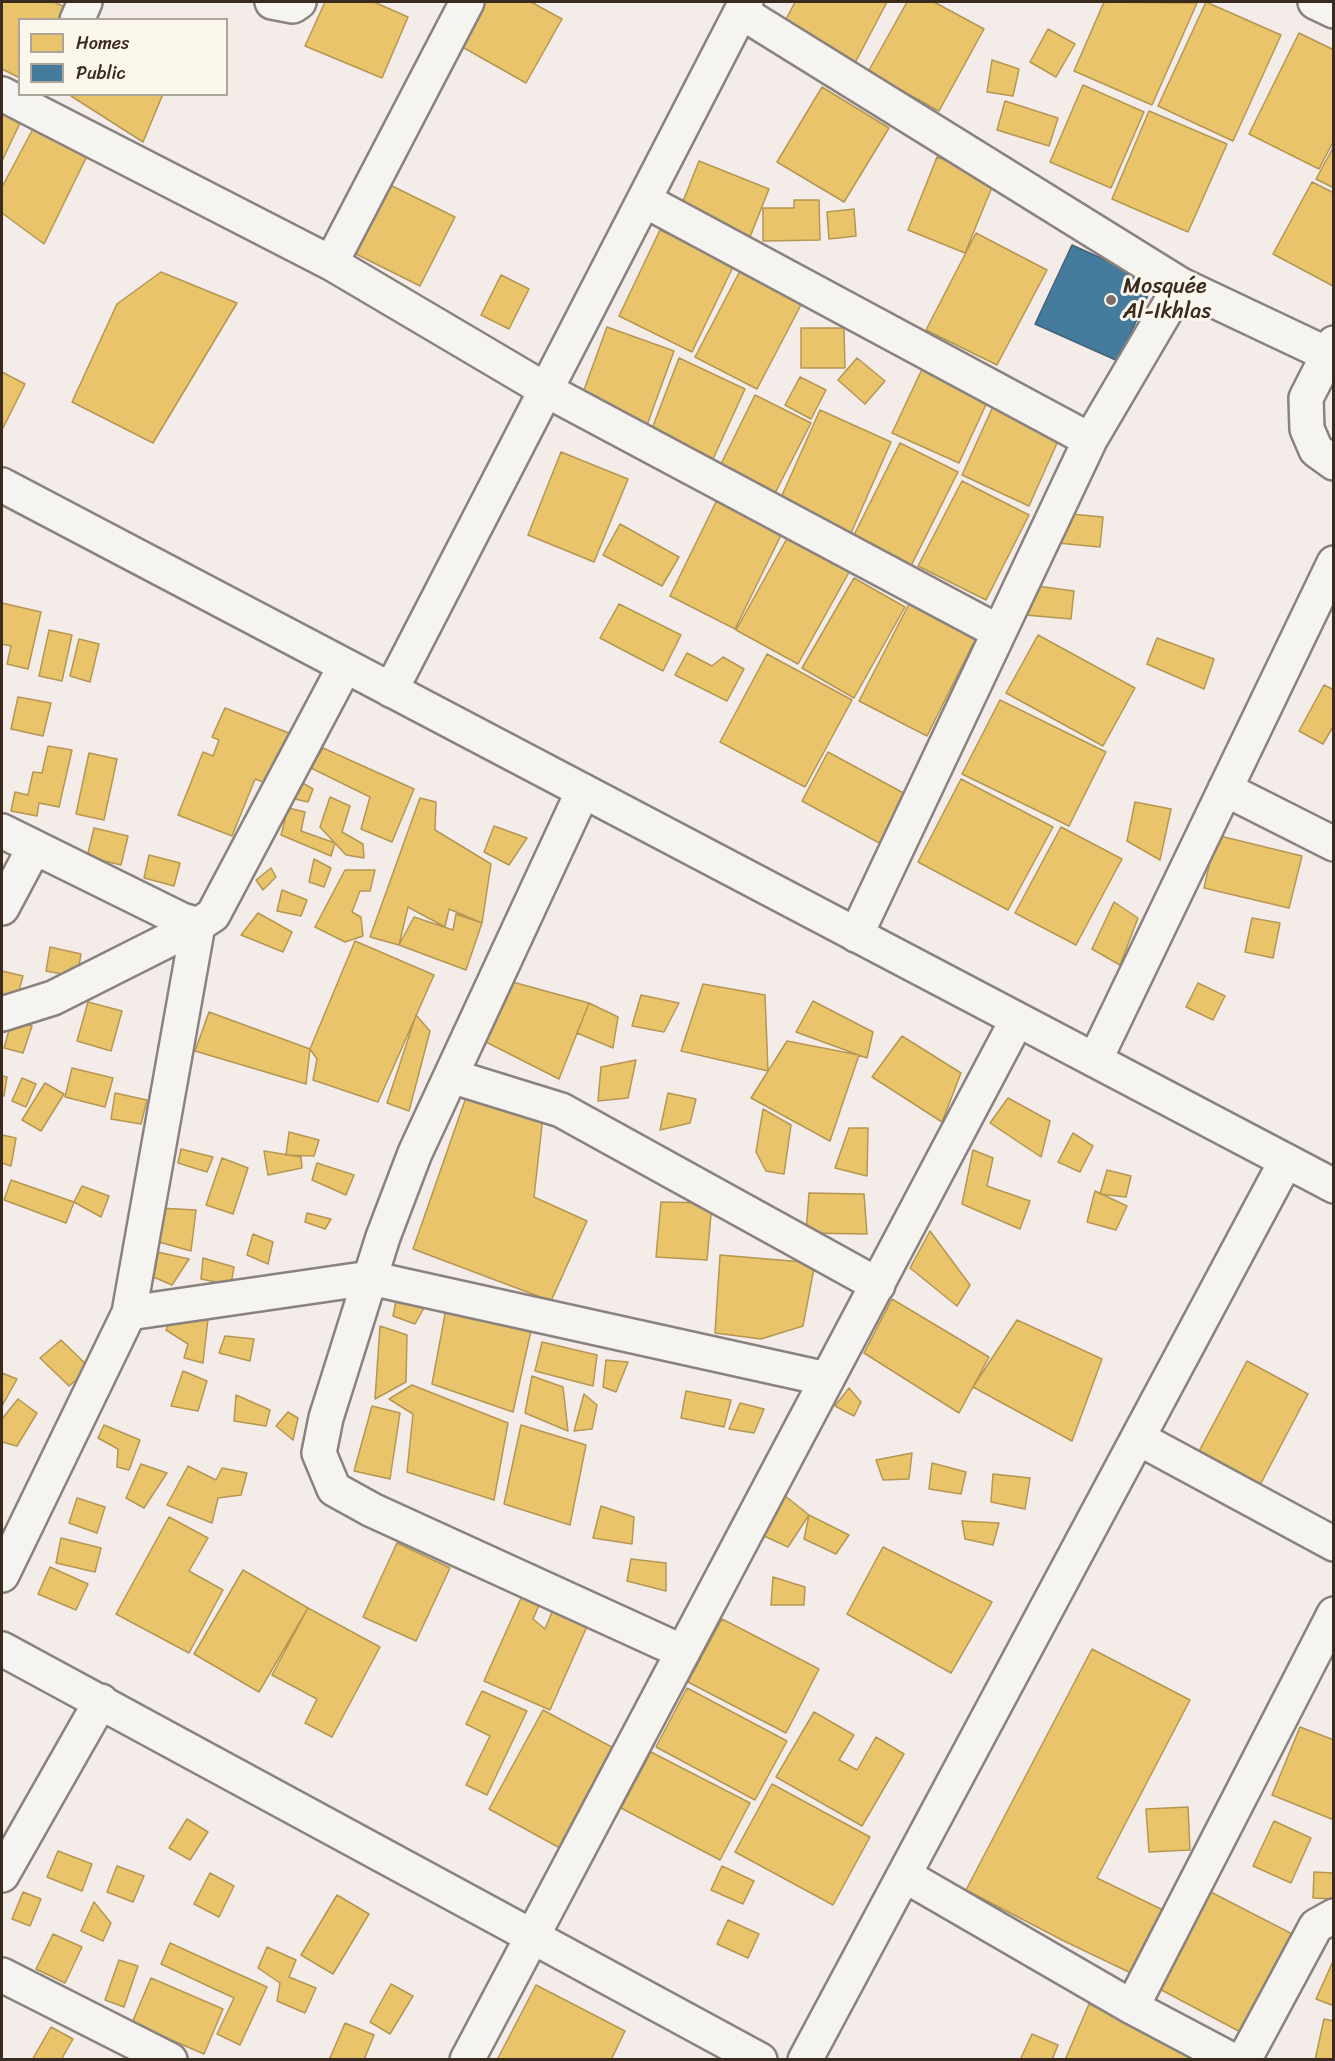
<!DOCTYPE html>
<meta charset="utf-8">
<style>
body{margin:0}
#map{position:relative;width:1335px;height:2061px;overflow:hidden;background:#f4ece8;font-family:Sriracha,sans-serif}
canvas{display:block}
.frame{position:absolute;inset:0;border:3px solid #3b2a1e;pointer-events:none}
.legend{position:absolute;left:18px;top:18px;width:210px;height:78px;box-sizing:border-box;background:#fbf7ec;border:2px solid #aea59a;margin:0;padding:8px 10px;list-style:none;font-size:18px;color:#3b2a1e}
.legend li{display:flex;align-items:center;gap:12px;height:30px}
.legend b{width:30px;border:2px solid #aea59a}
</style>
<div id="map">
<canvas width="1335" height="2061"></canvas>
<div class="frame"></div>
<ul class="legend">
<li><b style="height:16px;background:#e9c46a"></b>Homes</li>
<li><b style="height:16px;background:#457b9d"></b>Public</li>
</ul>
</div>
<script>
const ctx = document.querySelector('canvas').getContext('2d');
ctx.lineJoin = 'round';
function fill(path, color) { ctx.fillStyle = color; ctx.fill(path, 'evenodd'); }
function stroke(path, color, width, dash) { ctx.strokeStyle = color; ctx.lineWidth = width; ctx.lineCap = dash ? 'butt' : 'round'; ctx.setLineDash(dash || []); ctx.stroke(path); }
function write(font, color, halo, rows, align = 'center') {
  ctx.font = font + ' Sriracha,sans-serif'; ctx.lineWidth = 6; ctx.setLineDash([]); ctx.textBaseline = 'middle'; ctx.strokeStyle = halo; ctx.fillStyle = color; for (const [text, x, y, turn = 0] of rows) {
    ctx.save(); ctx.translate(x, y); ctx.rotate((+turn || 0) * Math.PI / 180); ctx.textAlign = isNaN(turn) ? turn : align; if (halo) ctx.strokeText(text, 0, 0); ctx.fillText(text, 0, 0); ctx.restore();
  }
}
const homes = new Path2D(`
 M2,2H54L69,9L64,20H20V78L2,69Z
 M325,2H374L408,17L382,78L305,46Z
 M481,2H531L562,19L526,83L457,44Z
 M795,2H887L855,63L783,25Z
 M907,2H934L984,29L939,111L868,72Z
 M1104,2L1197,3L1152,105L1074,71Z
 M1206,2L1281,35L1233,141L1158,106Z
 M1048,29L1075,44L1056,77L1030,62Z
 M1299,33L1334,50V140L1319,169L1249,134Z
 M992,60L1019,69L1013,96L987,92Z
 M1083,85L1144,112L1111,188L1050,162Z
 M822,87L889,128L844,202L777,162Z
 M72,94H163L143,142L71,96Z
 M1005,101L1058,118L1049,146L997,130Z
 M1149,111L1227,144L1188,232L1112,199Z
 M2,113L20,123L2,161Z
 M35,125L88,154L44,244L2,213V187Z
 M1334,146V188L1316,179Z
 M937,157L995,180L965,253L908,230Z
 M699,161L769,189L750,237L680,209Z
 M382,181L455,217L420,286L348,250Z
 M1312,182L1334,193L1333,286L1273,254Z
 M794,200H819L820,240L763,241V208H794Z
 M854,209L856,236L829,239L827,212Z
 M660,230L734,265L692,352L619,316Z
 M976,233L1047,270L997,365L926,330Z
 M740,271L802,303L757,389L695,357Z
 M161,272L237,303L153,443L72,402L117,304Z
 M501,275L529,289L509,329L481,315Z
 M607,327L674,351L647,425L580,401Z
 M801,328H844L845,368H801Z
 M679,358L745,389L708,470L650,434Z
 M857,358L885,381L865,404L838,380Z
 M924,365L990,396L959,463L892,433Z
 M2,372L25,384L3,428L2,427Z
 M800,377L826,390L811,419L785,405Z
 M755,395L811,423L772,499L717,472Z
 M995,402L1062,432L1029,506L962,475Z
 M820,410L891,442L851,533L779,502Z
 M900,443L958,472L908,572L850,543Z
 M561,452L628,479L594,562L528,535Z
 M962,481L1029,515L986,600L918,566Z
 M718,498L784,529L735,629L670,596Z
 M1060,513L1103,517L1100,547L1057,543Z
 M620,524L679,557L662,586L603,555Z
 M790,533L852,567L798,664L736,630Z
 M854,578L905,607L854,698L802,668Z
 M1029,585L1074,591L1071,619L1025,615Z
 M910,602L977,636L927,736L859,701Z
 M2,603L41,612L28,669L7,664L11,646L2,644Z
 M619,604L681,635L663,671L600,638Z
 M49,630L72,635L62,681L39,676Z
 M1038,635L1135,688L1103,746L1006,693Z
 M1157,638L1214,659L1204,689L1147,664Z
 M79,639L99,644L90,682L70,676Z
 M687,653L712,666L723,657L744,669L727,701L675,675Z
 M767,654L852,700L805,787L720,742Z
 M1324,685L1334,690V725L1323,744L1299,731Z
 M18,697L51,703L43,736L11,729Z
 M1000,700L1106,752L1069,826L962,774Z
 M225,708L294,735L274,786L255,779L232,836L178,815L203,752L213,756L219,740L212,737Z
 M48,746L72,750L59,807L39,803L37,816L11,811L15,792L28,795L33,772L42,773Z
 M323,748L414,789L392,842L361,829L370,797L311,768Z
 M828,752L909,796L883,845L802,801Z
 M89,753L117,759L104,820L76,814Z
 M961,779L1053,827L1008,910L918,862Z
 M301,782L313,789L308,802L295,799Z
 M330,797L350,806L342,832L363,844L364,858L346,855L320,827Z
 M420,798L436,802L435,830L491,864L482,923L449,909L445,927L408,907L399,945L370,937Z
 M1135,802L1171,809L1160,860L1127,841Z
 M288,808L305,812L301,831L335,843L331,856L281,835Z
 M494,826L527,838L509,865L484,852Z
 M1061,827L1122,859L1076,945L1015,913Z
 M94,828L128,836L121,865L87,857Z
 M1216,835L1302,856L1289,908L1204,888Z
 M149,855L180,863L174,886L144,878Z
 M314,859L331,868L324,887L309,882Z
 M271,868L276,877L263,890L256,880Z
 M345,870H375L370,891H360L352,912L361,917L363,936L345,942L315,927Z
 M282,890L307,900L301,916L277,911Z
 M1114,902L1138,918L1120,965L1092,949Z
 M258,913L292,932L283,952L241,935Z
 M456,914L482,923L466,970L399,945L414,917L453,930Z
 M1252,918L1280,923L1273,958L1245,952Z
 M355,941L434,975L378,1102L313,1080L317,1059L310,1049Z
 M50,947L81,954L77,977L46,971Z
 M2,971L23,976L16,1001L2,998Z
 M509,981L589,1003L559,1079L482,1040Z
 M1198,983L1225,996L1213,1020L1186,1007Z
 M703,984L765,995L768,1071L681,1051Z
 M641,995L679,1003L664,1032L632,1026Z
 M813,1001L873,1032L867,1058L796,1032Z
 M88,1002L122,1011L111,1051L77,1041Z
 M589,1003L618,1017L613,1048L577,1033Z
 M209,1012L310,1049L306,1084L195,1051Z
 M416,1015L430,1031L409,1111L387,1103Z
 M12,1020L32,1026L23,1053L4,1048Z
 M902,1036L961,1073L942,1122L872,1077Z
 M787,1041L859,1055L830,1141L751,1098Z
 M636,1060L628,1098L598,1101L601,1067Z
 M72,1068L113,1078L105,1107L65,1097Z
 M2,1076L7,1077L4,1096H2Z
 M22,1078L36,1084L26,1107L12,1101Z
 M45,1083L64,1094L41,1131L22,1120Z
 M471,1083L544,1107L534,1197L587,1221L551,1301L413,1249Z
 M115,1093L147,1100L141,1124L111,1119Z
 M668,1093L696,1099L690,1123L660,1130Z
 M1008,1098L1050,1121L1041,1157L990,1123Z
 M763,1109L791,1125L784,1174L766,1171L756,1152Z
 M849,1128H868L867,1176L835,1168Z
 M289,1132L319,1140L314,1156L286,1155Z
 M1073,1133L1093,1146L1080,1172L1058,1162Z
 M2,1135L16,1138L11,1166L2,1163Z
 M181,1149L213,1157L207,1172L178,1163Z
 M973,1150L993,1158L987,1186L1030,1201L1020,1229L962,1204Z
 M264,1151L301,1157L302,1168L268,1175Z
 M222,1158L248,1168L233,1214L206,1205Z
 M317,1163L354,1175L346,1195L312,1180Z
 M1107,1170L1131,1176L1126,1197L1100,1194Z
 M11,1180L74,1202L66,1223L4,1200Z
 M82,1186L109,1196L101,1217L74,1202Z
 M1095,1191L1127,1206L1116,1230L1087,1222Z
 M809,1193L864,1194L867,1234L806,1233Z
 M661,1202L712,1203L707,1260L656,1257Z
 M160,1208L196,1210L191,1251L148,1239Z
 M307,1213L331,1219L325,1229L305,1222Z
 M930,1231L970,1285L957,1306L910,1268Z
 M253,1234L273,1242L268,1264L247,1255Z
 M153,1251L189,1259L172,1285L144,1273Z
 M720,1255L815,1263L803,1326L761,1339L715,1333Z
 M203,1258L234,1267L231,1285L201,1279Z
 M397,1296L428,1301L415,1324L393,1316Z
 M892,1299L989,1357L959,1413L864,1353Z
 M446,1309L532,1326L513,1412L432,1384Z
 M174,1312L208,1319L203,1363L184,1358L188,1344L166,1330Z
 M1017,1320L1102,1359L1072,1441L973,1387Z
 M380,1326L407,1335L406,1382L375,1399Z
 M225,1336L254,1339L250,1361L219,1353Z
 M61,1340L90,1368L69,1386L40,1358Z
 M542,1342L597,1355L593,1386L535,1371Z
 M606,1360L628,1362L616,1392L603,1387Z
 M1247,1361L1308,1394L1260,1485L1198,1453Z
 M183,1371L207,1381L198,1411L171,1406Z
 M2,1373L17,1379L2,1406Z
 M532,1376L563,1387L568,1431L525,1413Z
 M412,1385L508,1423L494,1500L407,1472L413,1414L389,1399Z
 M849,1388L861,1402L854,1416L835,1406Z
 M686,1391L731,1400L724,1427L681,1418Z
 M584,1394L597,1405L592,1429L574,1431Z
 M236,1395L270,1410L266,1426L234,1421Z
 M18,1399L37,1413L17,1446L2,1442V1419Z
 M740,1403L764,1409L754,1433L729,1429Z
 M372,1406L400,1413L390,1479L354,1471Z
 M288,1412L298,1418L293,1440L276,1426Z
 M104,1425L140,1440L129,1470L117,1467L118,1449L98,1438Z
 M521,1425L586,1445L570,1525L504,1504Z
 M912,1453L909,1479L883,1480L876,1460Z
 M932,1463L966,1472L961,1494L929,1489Z
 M141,1464L167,1473L144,1508L126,1498Z
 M188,1466L216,1480L222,1468L247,1473L241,1495L218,1498L212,1523L167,1505Z
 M993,1474L1030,1478L1025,1509L991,1502Z
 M784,1495L809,1515L788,1547L764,1536Z
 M77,1498L105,1507L97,1533L69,1523Z
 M601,1506L634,1517L632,1544L593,1538Z
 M809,1515L849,1535L836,1554L804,1539Z
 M169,1517L208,1538L189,1571L223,1590L189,1653L116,1614Z
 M962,1521L999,1523L993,1545L965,1539Z
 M61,1538L101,1548L95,1572L56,1563Z
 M397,1543L450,1568L416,1641L363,1617Z
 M883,1547L992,1602L951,1673L847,1614Z
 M631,1559L666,1563V1591L627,1581Z
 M50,1567L88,1584L76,1610L38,1594Z
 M243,1570L308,1608L259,1692L194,1654Z
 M773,1577L805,1587L804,1605H771Z
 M522,1596L540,1603L533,1619L545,1629L554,1607L589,1622L550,1710L484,1681Z
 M308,1608L380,1647L332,1737L305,1723L317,1699L272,1675Z
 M722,1619L819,1669L786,1733L688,1682Z
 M1092,1649L1190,1700L1097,1878L1165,1911L1133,1974L1064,1941L966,1890Z
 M687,1688L787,1741L755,1800L656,1747Z
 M482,1691L527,1711L487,1795L466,1785L490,1736L466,1724Z
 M543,1710L621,1752L567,1852L489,1809Z
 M814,1712L854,1735L839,1760L857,1770L876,1737L904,1754L862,1826L776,1777Z
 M1300,1727L1334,1740V1820L1272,1795Z
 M651,1752L750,1803L720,1860L621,1808Z
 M772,1784L870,1837L833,1905L735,1852Z
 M1188,1807L1190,1850L1149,1852L1146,1809Z
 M187,1819L208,1832L190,1860L169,1848Z
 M1274,1821L1311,1838L1291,1883L1253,1866Z
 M58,1851L92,1864L82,1891L47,1877Z
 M117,1866L144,1876L133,1902L107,1892Z
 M722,1866L754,1881L743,1904L711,1890Z
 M1314,1872L1334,1873V1899L1313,1898Z
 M210,1873L234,1886L219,1917L194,1904Z
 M1205,1889L1298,1937L1246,2035L1154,1986Z
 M23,1892L41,1899L30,1926L12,1919Z
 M337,1895L369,1914L333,1974L301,1955Z
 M94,1902L111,1923L103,1941L81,1931Z
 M728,1920L759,1934L748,1958L717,1944Z
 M53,1934L82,1947L65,1983L36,1969Z
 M170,1943L267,1987L240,2045L217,2034L234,1998L161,1964Z
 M267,1947L296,1960L289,1977L316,1988L305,2013L277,2001L280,1983L258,1968Z
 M1334,1959V2006L1316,1999Z
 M119,1960L138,1966L124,2007L105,2000Z
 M151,1978L223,2009L204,2054L132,2023Z
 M391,1984L413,1996L390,2034L370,2022Z
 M536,1985L625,2031L611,2060H497Z
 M1089,2004L1125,2020L1214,2060H1065Z
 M1324,2019L1334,2021V2060H1315Z
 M345,2023L374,2035L364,2060H329Z
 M51,2027L73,2039L61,2060H32Z
 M1032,2034L1058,2045L1052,2060H1020Z`);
fill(homes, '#e9c46a');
stroke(homes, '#b59653', 1.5);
const public = new Path2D(`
 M1072,245L1154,282L1118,361L1035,324Z`);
fill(public, '#457b9d');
stroke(public, '#426377', 1.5);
const street = new Path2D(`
 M272,2L293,6L299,2
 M1315,2L1334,11
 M741,12L1181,285L1327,354
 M77,20L85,2
 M2,94L331,263L546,390L999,632
 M644,200L1090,440
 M331,263L467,2
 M1334,343L1306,398L1307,429L1316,450L1334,463
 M391,690L746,2
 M1225,789L1334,844
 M583,791L415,1153L383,1237L326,1418L319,1453L334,1489L372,1510L683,1652
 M2,831L182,920L198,925L213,915L345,666
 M2,908L34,848
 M856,935L1090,440L1181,285
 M2,1014L53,998L198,925L129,1313L2,1575
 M1095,1060L1334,563
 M451,1076L561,1110L878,1285
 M129,1313L370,1278L827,1379
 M1138,1438L1334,1544
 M2,1649L760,2060
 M2,1875L101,1701
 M904,1875L1132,2007L1232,2060
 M2,1975L170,2060
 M1132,2007L1334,1614
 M467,2060L1017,1020
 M805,2060L1286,1161
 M1244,2060L1316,1926L1334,1916`);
const secondary = new Path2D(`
 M2,485L1334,1186`);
stroke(street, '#89827e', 38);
stroke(secondary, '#89827e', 38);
stroke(street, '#f6f4f0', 33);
stroke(secondary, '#f6f4f0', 33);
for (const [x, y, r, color] of [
 [1111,300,6,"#7c6e65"]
]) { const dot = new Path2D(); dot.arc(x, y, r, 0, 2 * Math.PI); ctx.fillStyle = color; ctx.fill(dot); stroke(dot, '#fbf7ec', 2); }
write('22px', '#3b2a1e', '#fbf7ec', [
 ["Mosquée",1123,287],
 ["Al-Ikhlas",1123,312]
], 'left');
</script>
